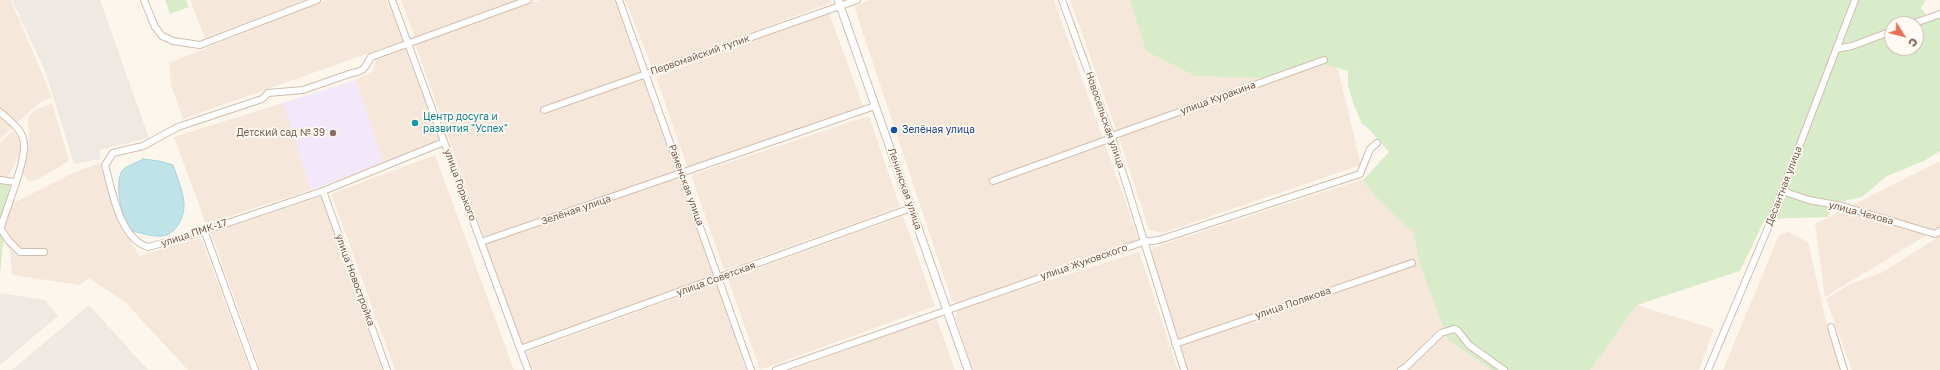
<!DOCTYPE html>
<meta charset="utf-8">
<style>
body{margin:0}
#map{position:relative;width:1940px;height:370px;overflow:hidden;background:#fdf6ec;font-family:"Golos Text",sans-serif}
canvas{display:block}
.north{position:absolute;left:1884px;top:16px;width:40px;height:40px;box-sizing:border-box;background:#fffaf3;border:1px solid #cabbb1;border-radius:50%;rotate:126deg;font-size:11px;font-weight:700;line-height:16px;text-align:center;color:#7a5c4d}
.north::after{content:'';display:block;margin:auto;width:14px;height:18px;background:#e76f51;clip-path:polygon(50% 0,100% 100%,50% 72%,0 100%)}
</style>
<div id="map">
<canvas width="1940" height="370"></canvas>
<div class="north">С</div>
</div>
<script>
const ctx = document.querySelector('canvas').getContext('2d');
ctx.lineJoin = 'round';
function fill(path, color) { ctx.fillStyle = color; ctx.fill(path, 'evenodd'); }
function stroke(path, color, width, dash) { ctx.strokeStyle = color; ctx.lineWidth = width; ctx.lineCap = dash ? 'butt' : 'round'; ctx.setLineDash(dash || []); ctx.stroke(path); }
function write(font, color, halo, rows, align = 'center') {
  ctx.font = font + ' "Golos Text",sans-serif'; ctx.lineWidth = 3.5; ctx.setLineDash([]); ctx.textBaseline = 'middle'; ctx.strokeStyle = halo; ctx.fillStyle = color; for (const [text, x, y, turn = 0] of rows) {
    ctx.save(); ctx.translate(x, y); ctx.rotate((+turn || 0) * Math.PI / 180); ctx.textAlign = isNaN(turn) ? turn : align; if (halo) ctx.strokeText(text, 0, 0); ctx.fillText(text, 0, 0); ctx.restore();
  }
}
fill(new Path2D(`
 M0,0H11L52,97L39,103L0,139Z
 M190,0H305L205,38Z
 M327,0H387L403,41L183,119L171,85L169,63Z
 M401,0H518L415,38Z
 M540,0H615L676,171L484,237L415,44Z
 M625,0H831V3L653,69Z
 M870,0H1054L1139,240L956,303L952,301L854,6Z
 M1070,0H1319L1340,78L1361,165L1162,233L1149,230L1119,138Z
 M829,13L863,106L688,169L656,77Z
 M405,49L440,141L311,190L206,224L174,137L356,80L373,71L376,60Z
 M52,103L69,160L58,168L36,180L29,181L21,173L29,144L28,118L35,110Z
 M869,116L900,207L724,270L691,175Z
 M13,131L22,143L17,160L7,178L0,177V143Z
 M435,155L514,370H395L331,194Z
 M1940,161V227L1825,297L1815,224Z
 M100,163L114,210L139,256L201,238L250,370H188L125,302L89,278L80,285L12,275L10,249L2,239L9,205L75,172Z
 M1379,174L1425,229L1448,340L1492,370H1188L1150,253L1154,247Z
 M680,177L716,277L522,344L485,244Z
 M322,196L382,370H260L211,233Z
 M903,216L935,306L760,370L728,279Z
 M1788,232L1808,242L1828,330L1840,370H1723L1779,235Z
 M1940,236V370H1852L1826,299L1850,284L1881,273Z
 M1139,252L1178,370H973L955,317L959,309Z
 M717,283L746,370H533L527,352Z
 M1637,305L1714,329L1699,370H1590Z
 M936,317L955,370H791Z`), '#f5e8da');
fill(new Path2D(`
 M12,0H100L149,138L99,150L101,159L74,164L45,71Z
 M0,293L45,300L58,316L0,365Z
 M89,305L148,370H12Z`), '#efe9e4');
fill(new Path2D(`
 M356,80L383,162L311,190L283,103Z`), '#f3e8fa');
fill(new Path2D(`
 M165,0H186L189,7L170,14Z
 M1130,0H1926L1921,8L1926,14L1923,16L1940,14V151L1924,161L1887,176L1862,197L1834,203L1828,217L1765,219L1740,271L1637,305L1590,370H1492L1448,340L1419,261L1414,234L1376,197L1363,180L1389,152L1367,127L1362,124L1353,103L1348,85V71L1311,60L1263,78L1196,76L1146,51ZM1892,24H1916V48H1892Z
 M0,182L10,183L0,273Z`), '#d8ecc9');
const water = new Path2D(`
 M143,159L159,161L173,165C177,177 183,191 184,203C185,216 176,235 162,236C153,237 141,233 132,231C122,222 114,183 122,171C125,166 137,163 143,159Z`);
fill(water, '#bfe3e8');
stroke(water, '#a5d3da', 1);
const minor = new Path2D(`
 M144,0L155,27L162,36L173,41L200,45L317,0
 M392,0L528,370
 M619,0L751,370
 M1062,0L1112,138L1184,370
 M1912,24L1940,14
 M1836,49L1852,46L1892,31
 M544,110L857,0
 M0,112C9,120 23,130 24,143C26,162 6,209 0,230
 M1112,136L1324,60
 M444,142L323,191L189,236L148,247C120,239 112,191 105,165L113,153L143,146L178,127L262,99L268,93L303,90L352,73C366,71 365,66 371,57L528,0
 M0,180L15,182
 M993,181L1112,138
 M323,191L387,370
 M1782,191L1809,200L1842,206L1935,234L1940,231
 M0,228L9,241L20,252H44
 M204,230L255,370
 M481,242L875,106
 M1831,327L1844,370
 M1175,344L1412,263
 M520,349L911,208
 M776,370L1143,242L1159,240L1360,174L1370,149L1377,143
 M1401,370L1406,367L1441,333L1454,329L1458,331L1469,345L1504,370
 M1708,370L1770,223L1855,0`);
const tertiary = new Path2D(`
 M838,0L968,370`);
stroke(minor, '#d1beb0', 8);
stroke(tertiary, '#d1beb0', 9);
stroke(minor, '#fff', 6);
stroke(tertiary, '#fff', 7);
for (const [x, y, r, color] of [
 [415,123,4,"#0f9aa8"],
 [894,130,4,"#1a4fb4"],
 [333,133,4,"#8d6e63"]
]) { const dot = new Path2D(); dot.arc(x, y, r, 0, 2 * Math.PI); ctx.fillStyle = color; ctx.fill(dot); stroke(dot, '#fffaf3', 1.5); }
write('10px', '#7a5c4d', '#fffaf3', [
 ["Первомайский тупик",700,55,-19],
 ["улица Куракина",1218,98,-20],
 ["Новосельская улица",1105,120,71],
 ["улица Горького",460,185,70],
 ["Раменская улица",686,185,70],
 ["Десантная улица",1784,186,-69],
 ["Ленинская улица",905,189,71],
 ["Зелёная улица",576,210,-19],
 ["улица Чехова",1861,213,15],
 ["улица ПМК-17",194,233,-18],
 ["улица Жуковского",1084,262,-19],
 ["улица Советская",716,279,-20],
 ["улица Новостройка",355,280,70],
 ["улица Полякова",1293,303,-19]
]);
write('10px', '#0d838f', '#fffaf3', [
 ["Центр досуга и",423,117],
 ["развития \"Успех\"",423,129]
], 'left');
write('10px', '#164399', '#fffaf3', [
 ["Зелёная улица",902,130]
], 'left');
write('10px', '#785e54', '#fffaf3', [
 ["Детский сад № 39",325,133]
], 'right');
</script>
